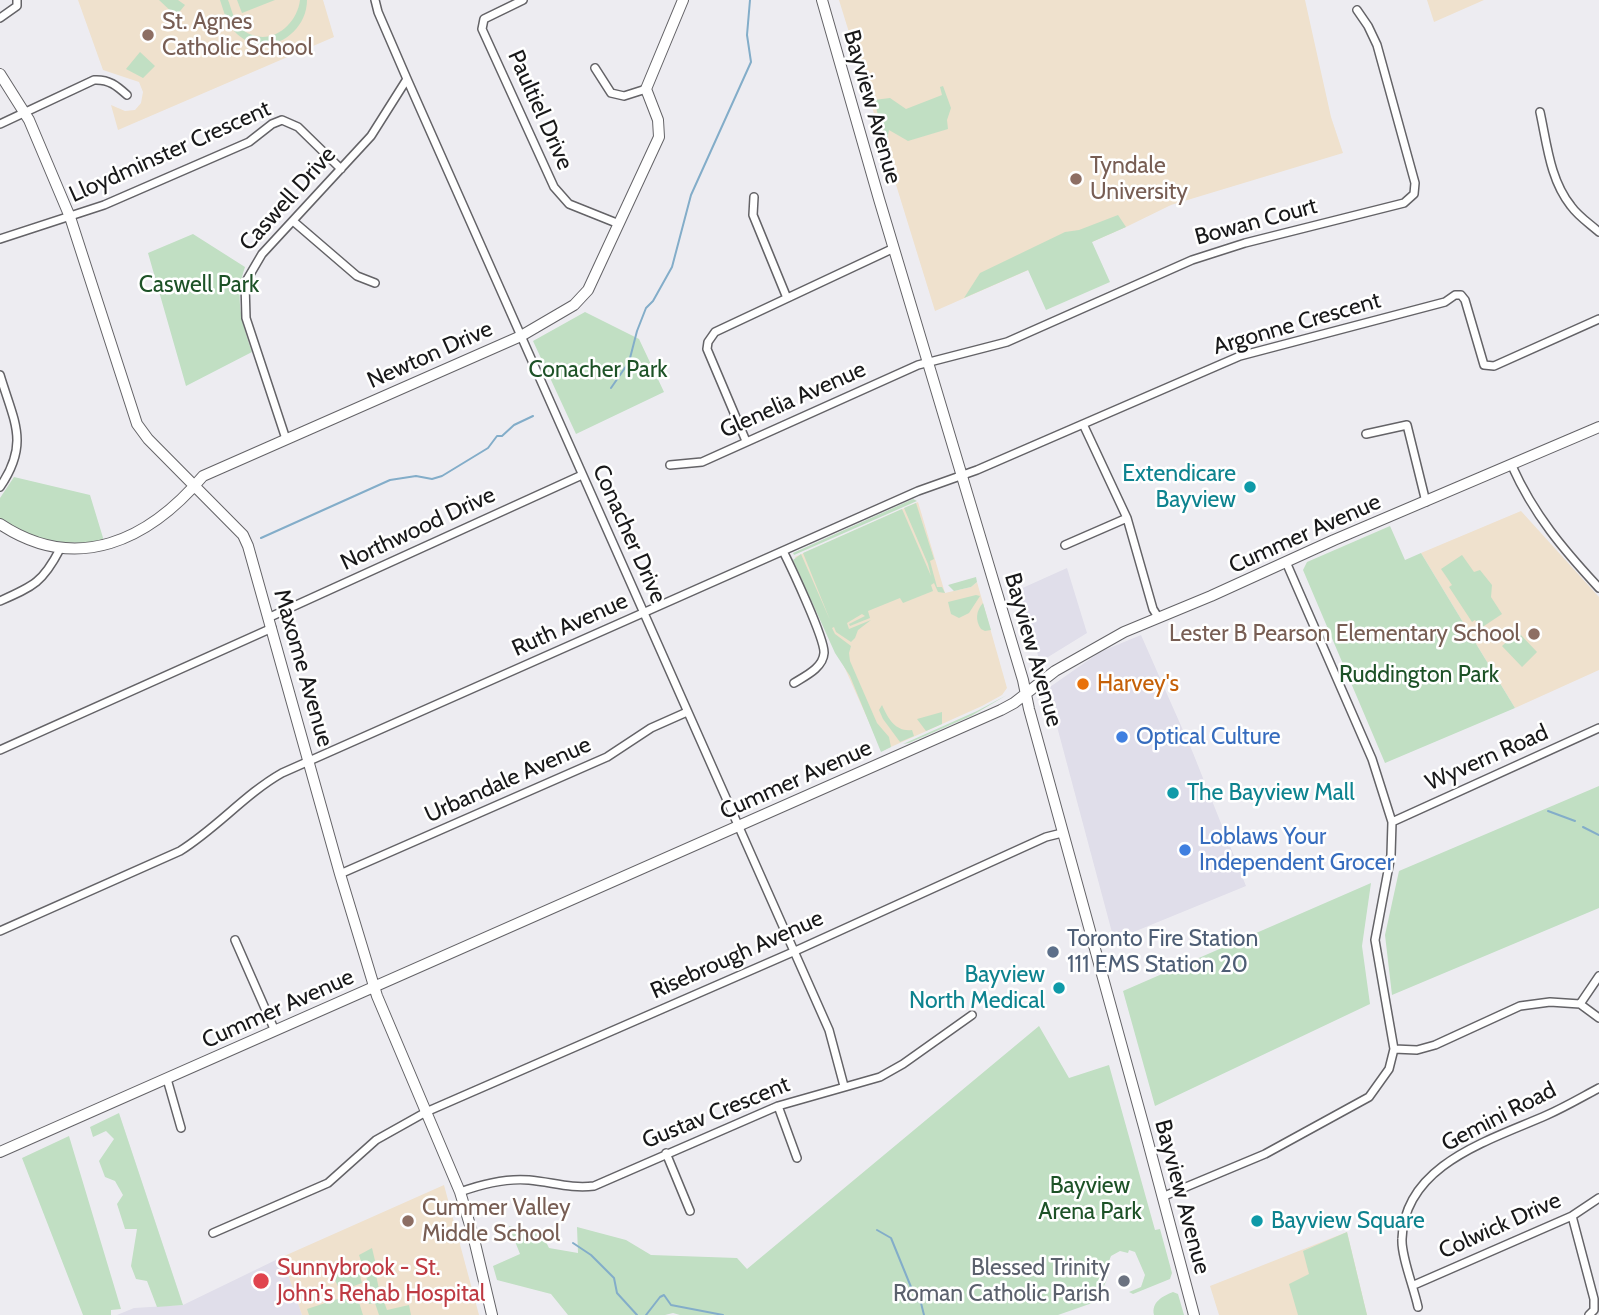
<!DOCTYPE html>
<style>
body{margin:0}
canvas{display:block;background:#edecf1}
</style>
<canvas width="1599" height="1315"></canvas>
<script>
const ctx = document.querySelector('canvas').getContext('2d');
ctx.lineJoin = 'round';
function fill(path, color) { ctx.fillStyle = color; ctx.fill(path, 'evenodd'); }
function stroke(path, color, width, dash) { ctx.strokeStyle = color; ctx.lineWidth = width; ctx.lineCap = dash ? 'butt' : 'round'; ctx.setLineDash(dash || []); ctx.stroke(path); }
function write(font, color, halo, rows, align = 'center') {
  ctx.font = font + ' Cabin,sans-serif'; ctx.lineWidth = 5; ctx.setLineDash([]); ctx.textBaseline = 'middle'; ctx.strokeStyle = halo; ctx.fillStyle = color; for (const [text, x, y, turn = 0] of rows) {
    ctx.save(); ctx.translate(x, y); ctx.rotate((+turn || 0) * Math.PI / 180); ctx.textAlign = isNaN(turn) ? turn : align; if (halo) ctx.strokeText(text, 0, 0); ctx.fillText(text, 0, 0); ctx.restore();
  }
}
fill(new Path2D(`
 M1067,568L1087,633L1040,662L1018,590Z
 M1141,635L1193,753L1246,886L1114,940L1047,689L1100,652Z
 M282,1257L302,1315H117L134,1308L183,1305Z`), '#e0deea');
fill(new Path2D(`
 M78,0H323L334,37L118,130L111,105L125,111L135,110L141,103L143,92L139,82L103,70Z
 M839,0H1305L1331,117L1343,153L1171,205L1126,227L935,311Z
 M1427,0H1484L1434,22Z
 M918,502L945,593L971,587L977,582L1007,688L1002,695L982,706L882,751L795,557Z
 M1521,511L1599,597V670L1515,708L1421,553Z
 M444,1185L479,1315H302L282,1257Z
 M1347,1232L1367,1315H1219L1210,1286Z`), '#efe1cd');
fill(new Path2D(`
 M159,0H178L185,5L176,16Z
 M220,0H228C232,10 234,23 243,30C268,49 297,26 300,0H307C307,35 265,60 237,34C227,25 224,12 220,0Z
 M237,0H275L242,13Z
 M140,52L155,66L143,78L126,69Z
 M943,86L951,108L947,120L948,129L908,141L889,130L886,145L874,100L890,98L906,109L942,95L940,87Z
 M1118,215L1126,227L1092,242L1110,282L1046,310L1028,270L964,298L980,273L1065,232L1079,230Z
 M193,234L245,267C234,298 242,323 252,352L186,386L148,253Z
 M585,312L639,339L664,392L576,434L533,341Z
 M14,477L90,495L104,541C66,546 31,541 0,519V498Z
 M913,499L917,501L794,555L793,553Z
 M916,503L934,559L930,561L937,587H942L945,593L938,592L934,583L931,585L933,591L903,603L900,598L868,611L870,618L850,626L849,624L865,616L862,614L847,623L849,629L871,620L858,630L855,638L851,642L836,632L834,627L832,628L835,634L851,646L849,653L850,661L877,723L889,737L891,747L881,752L850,676L835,653L793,560L801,554L830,620L803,553L902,509L931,576L928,564L904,508Z
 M1390,526L1405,560L1421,553L1515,708L1385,763L1303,570L1307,562Z
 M1462,555L1474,572L1480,570L1492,585L1491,597L1502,614L1481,628L1475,620L1472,622L1449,587L1452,585L1441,569Z
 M976,577L977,582L971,587L954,591L948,585Z
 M976,595L980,596L969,613L959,618L951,614L948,602Z
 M983,603L991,630L985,631L981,629C975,620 976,611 983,603Z
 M1518,632L1537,652L1522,667L1502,646Z
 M1007,695L971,716L909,743L903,744L977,711Z
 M882,705C889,721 897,732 912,730L914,736L900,742L883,719L879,710Z
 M942,712V724L926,731L917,719Z
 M1599,786V908L1392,995L1385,935L1399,871Z
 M1371,883L1362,946L1370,1004L1155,1106L1123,991Z
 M1039,1026L1069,1078L1109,1065L1155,1230L1160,1229L1172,1273L1170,1279L1133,1294L1129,1292L1141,1287L1145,1275L1135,1252L1129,1250L1128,1253L1120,1251L1111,1256L1104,1274L1108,1276L1098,1301L1058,1315H680L673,1313L665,1315H568L551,1294L497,1280L493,1266L520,1254L509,1226L542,1234L549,1248L578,1253L577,1227L626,1240L651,1255L737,1258L747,1269Z
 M119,1113L183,1305L157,1307L147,1281L136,1279L131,1266L137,1229H125L117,1204L123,1195L115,1181L105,1177L99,1161L114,1139L106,1131L93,1137L90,1127Z
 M69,1136L121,1309L111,1310V1315H83L22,1158Z
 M1347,1232L1367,1315H1298L1289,1284L1309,1274L1303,1251Z
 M372,1248L376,1265L382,1264V1268L375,1270L381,1299H383L387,1310L409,1305L411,1315H379L375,1303L369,1304L368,1300L373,1298L359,1255Z
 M354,1262L358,1268L362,1283L340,1291L331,1271Z
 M1173,1292L1178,1294L1184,1315H1154C1151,1302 1163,1296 1173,1292Z
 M356,1293L363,1315H309L307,1309Z`), '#c1dfc3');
stroke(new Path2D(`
 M611,388L629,362L637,331L646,308L653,301L672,267L691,195L751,62L747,35L750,0
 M261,538L390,480L416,476L432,479L442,476L488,448L497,436H502L514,425L533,416
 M1548,811L1575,821
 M1583,827L1599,835
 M877,1230L891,1238L911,1287L917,1292L916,1300L921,1303L924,1315
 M573,1243L591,1255L614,1278L617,1293L637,1315
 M646,1315L660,1297L664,1295L671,1305L723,1315`), '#83adc9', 2);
const street = new Path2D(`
 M375,0L378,12L407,79L829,1030L844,1086
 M523,0L484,19L482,29L554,187L569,204L619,224
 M0,18L17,6V0
 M595,68L611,93L624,96L646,89
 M1540,112C1547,144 1550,180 1571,206C1578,216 1590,224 1599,232
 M0,124L94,80C109,79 117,86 127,95
 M754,197L753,215L787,298
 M293,221L357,276L375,283
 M0,239L104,205L249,142L272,124L282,120L298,127L341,169
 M0,375C14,422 30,443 0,487
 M1083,424L1127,518L1153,609L1158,617
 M1366,434L1407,425L1426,502
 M286,439L246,318L245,283L262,254L371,136L407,79
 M746,441L707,349L708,342L715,332L894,248
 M670,465L702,462L918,365L1007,342L1192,260L1245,243L1404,203L1414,194L1415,183L1377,45L1368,26L1357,10
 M1512,466C1534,515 1563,549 1599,588
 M1065,545L1127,518
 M783,551C791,567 825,639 824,653C823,668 805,676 794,683
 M0,601C34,586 43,582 60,549
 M270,617L582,475
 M0,750L272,628
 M1392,822L1599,728
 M340,874L607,757L651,728L687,712
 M0,931L180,851C217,828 245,794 282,773L918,491L977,470L1240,356L1445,302L1455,295H1461L1465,300L1484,365L1494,366L1599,319
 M235,940L275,1031
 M1580,1004L1599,976
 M1394,1049L1417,1050L1435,1045L1520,1006L1550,1002L1580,1004L1599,1018
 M167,1079L181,1128
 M778,1106L797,1158
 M666,1153L690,1211
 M460,1192C482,1184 506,1178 529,1180C552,1182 571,1189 594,1186L778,1106L880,1077L903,1064L972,1015
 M1162,1197L1265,1154L1369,1097L1389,1069L1394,1049L1375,940L1391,855L1392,822L1372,759L1286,562
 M1572,1216L1594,1299V1310L1589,1315
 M213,1233L328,1183L376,1140L426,1112L793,952L1046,837L1062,833
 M1414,1285L1572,1216L1599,1198
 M1418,1307C1414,1288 1401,1256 1402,1239C1404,1164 1491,1140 1547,1115C1565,1107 1582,1097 1599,1088`);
const secondary = new Path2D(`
 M822,0L879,199L1023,680L1029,709L1144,1127L1194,1315
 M0,74L29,120L70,217L137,424L148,439L243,535L248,546L340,874L377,996L460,1192L473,1235L492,1315
 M0,524C77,575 149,540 203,476L521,336L574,305L588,290L659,137L658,120L646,89L683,0
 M0,1152L1001,710L1014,703L1055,671L1124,632L1211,596L1334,540L1599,427`);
stroke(street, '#646367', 10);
stroke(secondary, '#646367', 12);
stroke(street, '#fff', 7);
stroke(secondary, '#fff', 10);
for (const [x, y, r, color] of [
 [148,35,7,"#8d6e63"],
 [1076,179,7,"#8d6e63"],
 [1250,487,7,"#0f9aa8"],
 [1534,634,7,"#8d6e63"],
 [1083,684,7,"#e8710a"],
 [1122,737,7,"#3f7fe0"],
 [1173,793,7,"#0f9aa8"],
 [1185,850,7,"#3f7fe0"],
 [1053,952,7,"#5c6f8a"],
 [1059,988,7,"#0f9aa8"],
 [408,1221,7,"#8d6e63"],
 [1257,1221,7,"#0f9aa8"],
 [261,1281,9,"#e0444e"],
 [1124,1281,7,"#6b7280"]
]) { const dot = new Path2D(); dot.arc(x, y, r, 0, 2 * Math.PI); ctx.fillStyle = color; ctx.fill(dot); stroke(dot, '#fff', 2.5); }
write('23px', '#785e54', '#fff', [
 ["St. Agnes",162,22],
 ["Catholic School",162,48],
 ["Tyndale",1090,166],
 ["University",1090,192],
 ["Lester B Pearson Elementary School",1520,634,"right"],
 ["Cummer Valley",422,1208],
 ["Middle School",422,1234]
], 'left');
write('23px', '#181819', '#fff', [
 ["Bayview Avenue",872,107,74],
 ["Paultiel Drive",540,110,66],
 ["Lloydminster Crescent",170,152,-24],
 ["Caswell Drive",288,199,-48],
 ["Bowan Court",1256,222,-15],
 ["Argonne Crescent",1297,324,-16],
 ["Newton Drive",430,355,-24],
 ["Glenelia Avenue",793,400,-24],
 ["Northwood Drive",418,529,-25],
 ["Conacher Drive",629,534,66],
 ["Cummer Avenue",1305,534,-24],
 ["Ruth Avenue",570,625,-24],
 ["Bayview Avenue",1033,650,74],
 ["Maxome Avenue",303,668,74],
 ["Wyvern Road",1487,758,-24],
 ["Urbandale Avenue",508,780,-24],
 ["Cummer Avenue",796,780,-24],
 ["Risebrough Avenue",737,955,-24],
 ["Cummer Avenue",278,1009,-24],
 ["Gustav Crescent",716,1113,-22],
 ["Gemini Road",1499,1117,-27],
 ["Bayview Avenue",1182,1197,75],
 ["Colwick Drive",1500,1226,-24]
]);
write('23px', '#1d5227', '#fff', [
 ["Caswell Park",199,285],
 ["Conacher Park",598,370],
 ["Ruddington Park",1419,675],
 ["Bayview",1090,1186],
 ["Arena Park",1090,1212]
]);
write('23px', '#0d838f', '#fff', [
 ["Extendicare",1236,474],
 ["Bayview",1236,500],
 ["The Bayview Mall",1187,793,"left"],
 ["Bayview",1045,975],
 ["North Medical",1045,1001],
 ["Bayview Square",1271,1221,"left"]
], 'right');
write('23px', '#c56008', '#fff', [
 ["Harvey's",1097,684]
], 'left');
write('23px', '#366cbe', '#fff', [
 ["Optical Culture",1136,737],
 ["Loblaws Your",1199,837],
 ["Independent Grocer",1199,863]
], 'left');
write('23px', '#4e5e75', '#fff', [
 ["Toronto Fire Station",1067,939],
 ["111 EMS Station 20",1067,965]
], 'left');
write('23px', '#be3a42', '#fff', [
 ["Sunnybrook - St.",277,1268],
 ["John's Rehab Hospital",277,1294]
], 'left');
write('23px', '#5b616d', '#fff', [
 ["Blessed Trinity",1110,1268],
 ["Roman Catholic Parish",1110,1294]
], 'right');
</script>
